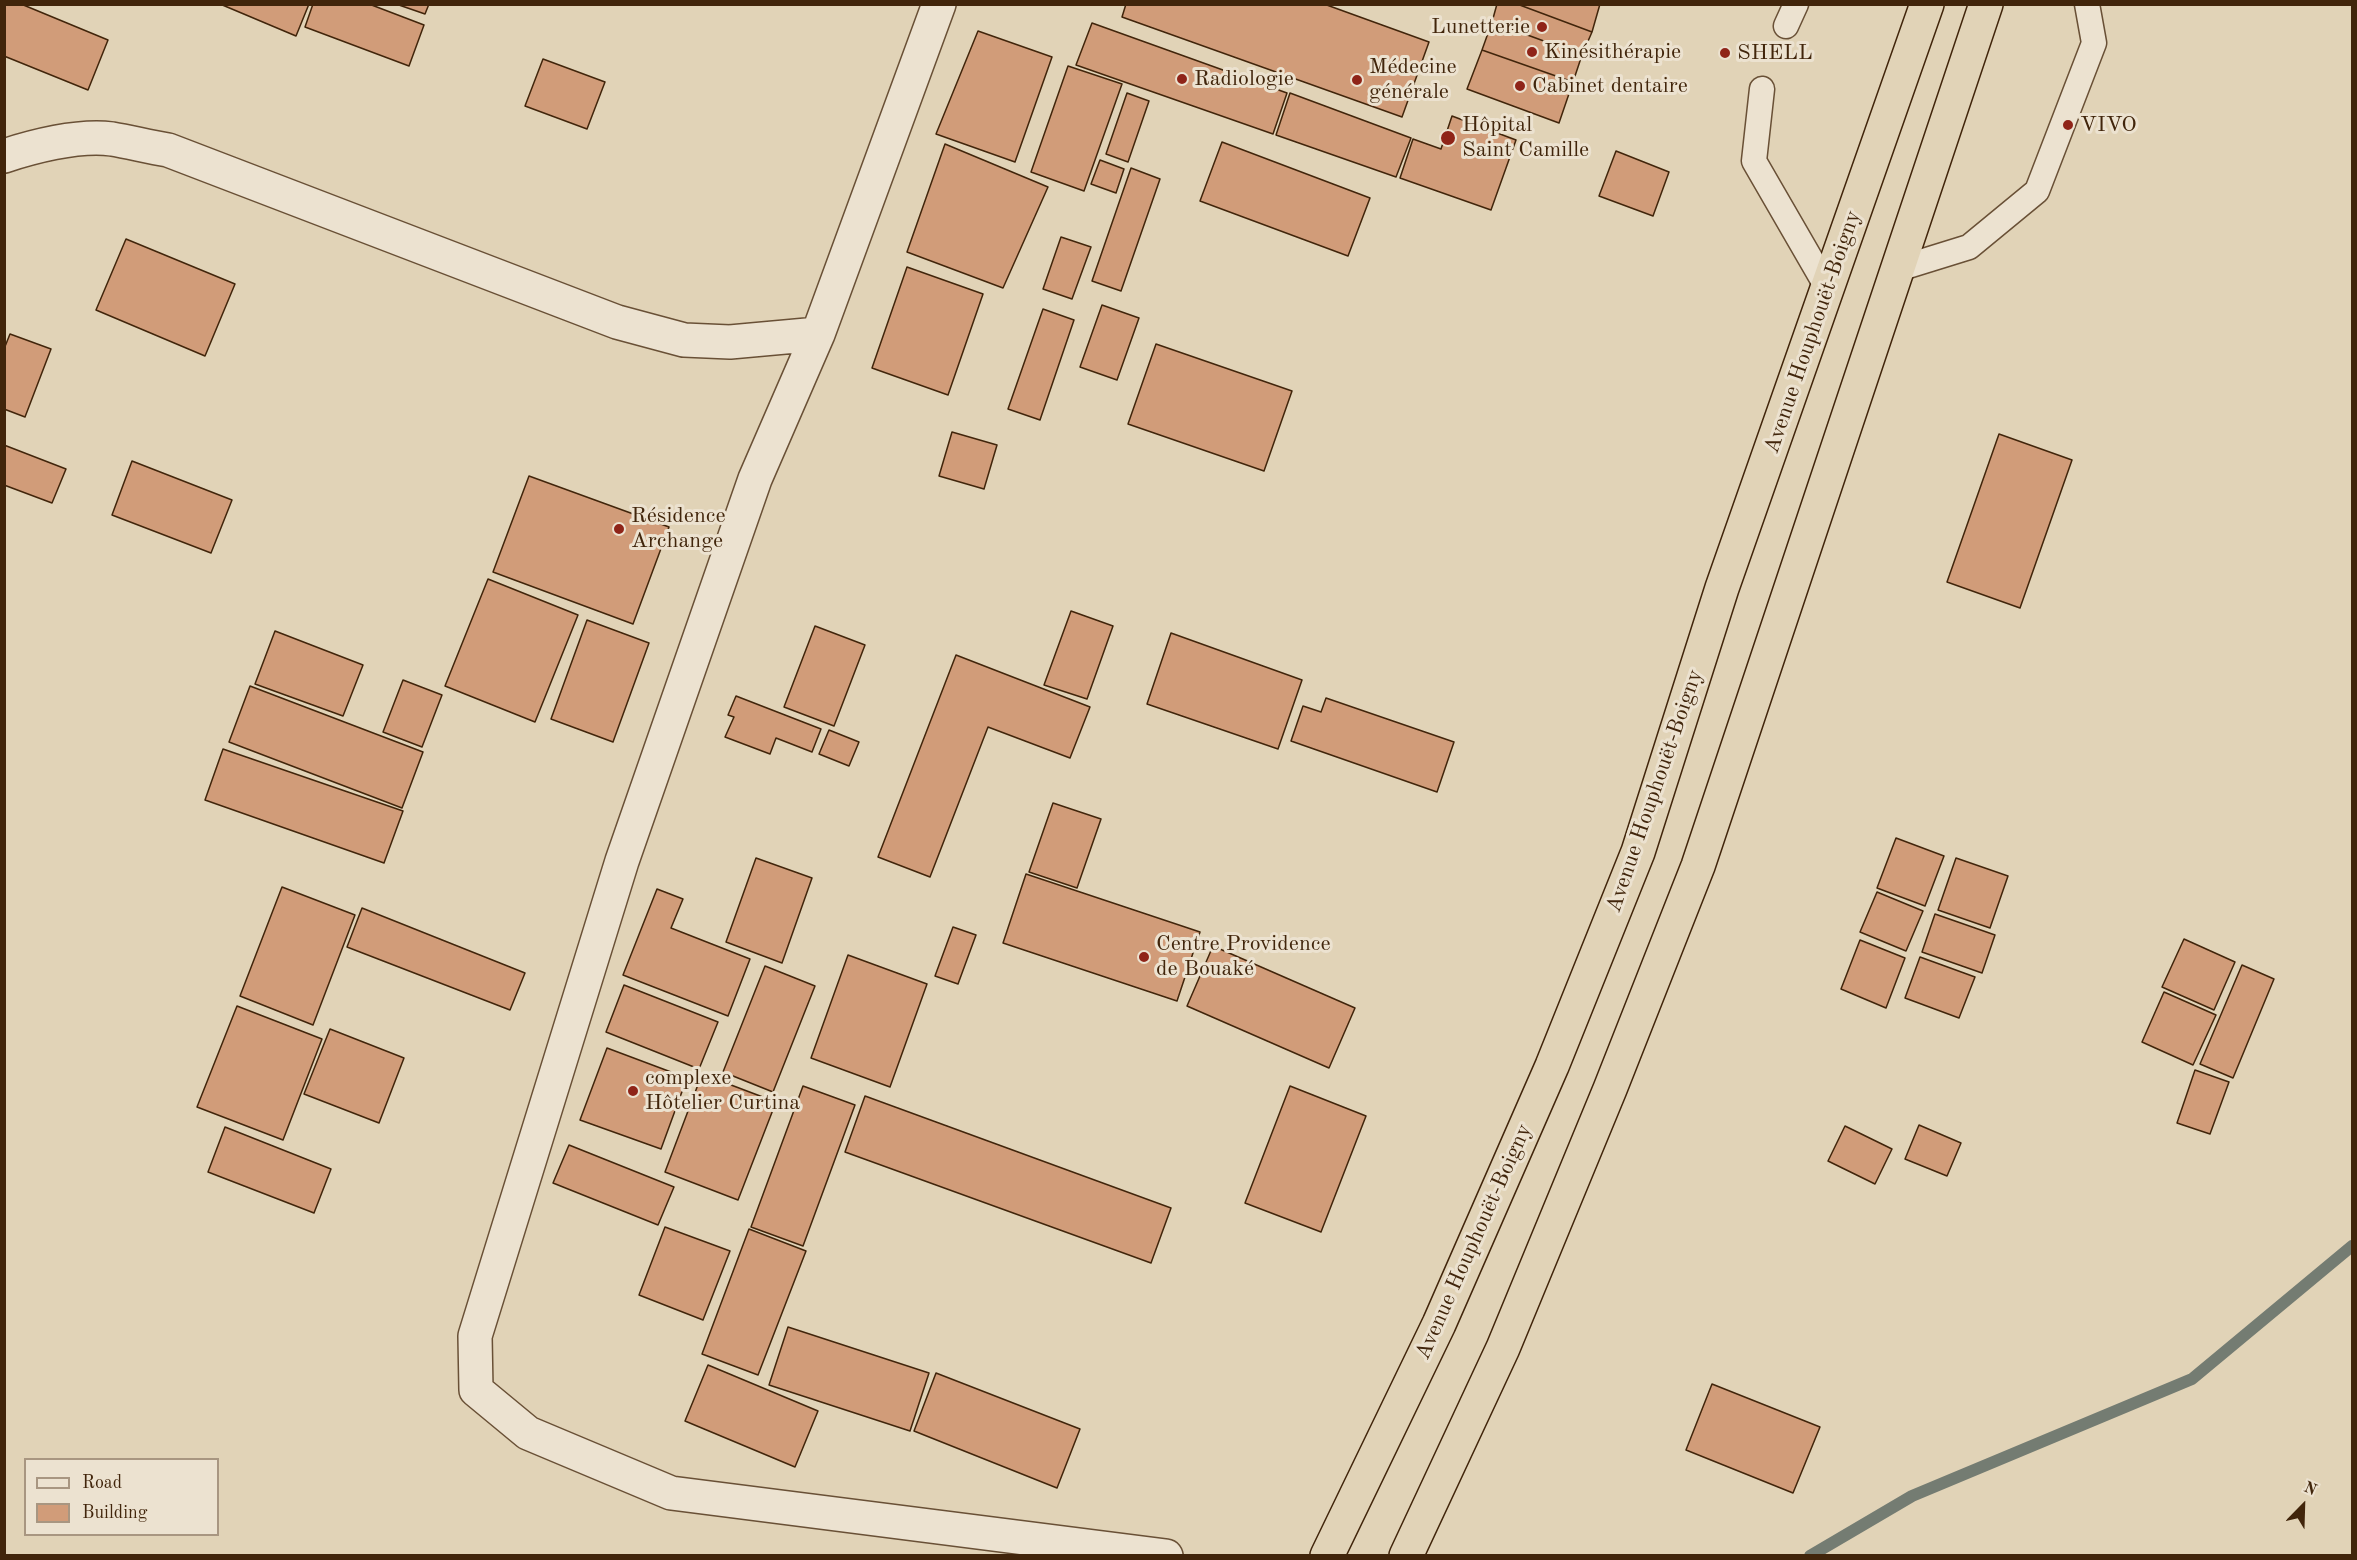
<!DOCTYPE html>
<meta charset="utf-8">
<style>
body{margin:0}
#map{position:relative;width:2357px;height:1560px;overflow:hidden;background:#e1d3b7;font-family:"Old Standard TT",serif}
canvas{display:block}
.frame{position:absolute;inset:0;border:6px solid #41250b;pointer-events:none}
.legend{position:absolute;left:24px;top:1458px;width:195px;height:78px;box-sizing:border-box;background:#ece2d0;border:2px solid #a89681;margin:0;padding:8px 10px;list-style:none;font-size:18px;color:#41250b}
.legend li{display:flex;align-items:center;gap:12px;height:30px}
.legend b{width:30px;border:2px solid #a89681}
.north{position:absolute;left:2273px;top:1476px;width:60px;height:60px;-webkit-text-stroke:4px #ece2d0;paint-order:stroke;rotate:23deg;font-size:16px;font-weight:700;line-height:24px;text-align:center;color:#41250b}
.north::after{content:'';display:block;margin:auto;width:21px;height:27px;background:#41250b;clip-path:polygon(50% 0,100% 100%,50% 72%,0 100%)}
</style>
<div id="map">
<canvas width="2357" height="1560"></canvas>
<div class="frame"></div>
<ul class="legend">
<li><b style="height:8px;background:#ece2d0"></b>Road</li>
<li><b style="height:16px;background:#d19c79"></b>Building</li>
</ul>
<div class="north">N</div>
</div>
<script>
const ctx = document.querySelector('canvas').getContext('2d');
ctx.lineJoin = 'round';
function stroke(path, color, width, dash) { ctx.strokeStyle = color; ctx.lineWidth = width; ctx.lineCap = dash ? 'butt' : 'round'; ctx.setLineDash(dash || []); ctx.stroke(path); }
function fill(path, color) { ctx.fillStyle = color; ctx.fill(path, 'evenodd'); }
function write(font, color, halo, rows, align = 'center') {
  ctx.font = font + ' "Old Standard TT",serif'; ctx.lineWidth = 6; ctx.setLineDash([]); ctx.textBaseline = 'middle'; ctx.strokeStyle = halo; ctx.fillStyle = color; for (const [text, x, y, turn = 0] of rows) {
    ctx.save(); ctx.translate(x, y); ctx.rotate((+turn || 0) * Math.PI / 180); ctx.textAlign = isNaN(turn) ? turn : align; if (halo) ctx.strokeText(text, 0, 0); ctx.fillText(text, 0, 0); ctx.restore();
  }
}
stroke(new Path2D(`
 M1810,1556L1912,1496L2192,1379L2352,1246`), '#747c72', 12);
const building = new Path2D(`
 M4,4H21L108,40L88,90L4,56Z
 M220,4H309L296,36Z
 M313,4H369L424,25L409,66L305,27Z
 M396,4H429L425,14Z
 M1126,4H1324L1429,42L1402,117L1122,17Z
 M1497,4H1517L1592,32L1582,55L1492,22Z
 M1517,4H1600L1592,32Z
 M1492,22L1582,55L1573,82L1482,50Z
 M1092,23L1287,93L1273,134L1076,65Z
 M978,31L1052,57L1015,162L936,134Z
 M1482,50L1573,82L1559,123L1467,89Z
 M543,59L605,82L587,129L525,106Z
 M1068,66L1122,84L1084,191L1031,172Z
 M1127,93L1149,101L1128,162L1106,154Z
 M1290,93L1411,138L1396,177L1276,135Z
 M1452,116L1516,140L1491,210L1400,178L1413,139L1441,149Z
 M1222,142L1370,198L1348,256L1200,201Z
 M945,144L1048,187L1003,288L907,252Z
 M1616,151L1669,172L1653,216L1599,196Z
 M1100,160L1124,169L1116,193L1091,184Z
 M1131,168L1160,179L1121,291L1092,281Z
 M1061,237L1091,247L1072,299L1043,289Z
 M126,239L235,284L205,356L96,310Z
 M907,267L983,294L948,395L872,368Z
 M1102,305L1139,318L1117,380L1080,367Z
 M1043,309L1074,320L1040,420L1008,409Z
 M10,334L51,349L25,417L4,409V349Z
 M1156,344L1292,391L1264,471L1128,424Z
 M952,432L997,445L984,489L939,476Z
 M1999,434L2072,460L2020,608L1947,582Z
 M4,445L66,469L52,503L4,485Z
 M132,461L232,500L211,553L112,515Z
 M529,476L669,527L633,624L493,572Z
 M488,579L578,615L535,722L445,686Z
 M1071,611L1113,626L1087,699L1044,685Z
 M587,620L649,643L613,742L551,719Z
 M815,626L865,645L834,726L784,707Z
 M275,631L363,665L343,716L255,684Z
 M1171,633L1302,680L1278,749L1147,704Z
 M956,655L1090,707L1070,758L988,727L930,877L878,857Z
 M403,680L442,695L422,747L383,732Z
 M250,686L423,752L402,808L229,742Z
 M736,696L821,729L812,752L776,738L770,754L725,737L734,717L728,715Z
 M1326,698L1454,742L1437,792L1291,741L1303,706L1321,712Z
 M829,730L859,742L849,766L819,754Z
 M223,749L403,811L384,863L205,800Z
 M1053,803L1101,819L1077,888L1029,872Z
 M1896,838L1944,856L1925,906L1877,888Z
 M756,858L812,878L782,963L726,942Z
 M1956,858L2008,876L1990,928L1938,910Z
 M1026,874L1200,932L1177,1001L1003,943Z
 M282,887L355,915L313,1025L240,996Z
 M657,889L683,899L671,928L750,959L728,1016L623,975Z
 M1877,892L1923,911L1906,951L1860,932Z
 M362,908L525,973L510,1010L347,947Z
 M1935,914L1995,935L1982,973L1922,952Z
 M953,927L976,935L958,984L935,976Z
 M2184,939L2235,962L2214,1010L2162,987Z
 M1860,940L1905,958L1886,1008L1841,989Z
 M1213,946L1355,1008L1329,1068L1187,1006Z
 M848,955L927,984L890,1087L811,1058Z
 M1920,957L1975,977L1959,1018L1905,998Z
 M2242,965L2274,979L2233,1078L2200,1064Z
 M765,966L815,986L773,1092L723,1072Z
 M624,985L718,1022L699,1069L606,1032Z
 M2164,992L2216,1015L2193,1065L2142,1042Z
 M237,1006L322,1039L283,1140L197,1107Z
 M330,1029L404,1058L379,1123L304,1094Z
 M607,1048L687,1078L661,1149L580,1120Z
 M2195,1070L2229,1082L2210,1134L2177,1123Z
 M702,1074L776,1102L738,1200L665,1172Z
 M803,1086L855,1105L803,1246L751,1227Z
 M1290,1086L1366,1116L1321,1232L1245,1203Z
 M865,1096L1171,1208L1151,1263L845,1152Z
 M1919,1125L1961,1143L1947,1176L1905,1159Z
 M1845,1126L1892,1149L1875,1184L1828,1161Z
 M225,1127L331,1169L314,1213L208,1172Z
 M569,1145L674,1187L658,1225L553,1183Z
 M665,1227L730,1251L703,1320L639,1295Z
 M749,1229L806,1251L758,1375L702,1354Z
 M788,1327L929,1373L910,1431L769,1385Z
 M708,1365L818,1411L795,1467L685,1421Z
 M936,1373L1080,1429L1057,1488L914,1431Z
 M1712,1384L1820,1427L1793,1493L1686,1450Z`);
fill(building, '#d19c79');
stroke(building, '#41250b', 1.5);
const service = new Path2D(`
 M1786,26L1796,4
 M1762,89L1754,161L1828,289
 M1898,269L1969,247L2037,191L2094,43L2087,4`);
const minor = new Path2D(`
 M939,4L818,334L755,479L622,861L475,1336L476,1390L528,1433L671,1493L1166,1556
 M4,156C35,146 79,135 112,139C130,142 149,147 168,150L617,322L684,340L730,342L818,334`);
const trunk = new Path2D(`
 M1327,1556L1439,1324L1552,1066L1638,852L1722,588L1927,4
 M1406,1556L1503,1348L1610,1089L1698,866L1986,4`);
stroke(service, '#695036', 27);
stroke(minor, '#695036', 36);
stroke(trunk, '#41250b', 36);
stroke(service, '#ece2d0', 24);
stroke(minor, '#ece2d0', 33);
stroke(trunk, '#e1d3b7', 33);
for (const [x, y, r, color] of [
 [1542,27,6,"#8f2418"],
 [1532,52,6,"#8f2418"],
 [1725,53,6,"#8f2418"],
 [1182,79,6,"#8f2418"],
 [1357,80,6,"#8f2418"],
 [1520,86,6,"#8f2418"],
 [2068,125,6,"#8f2418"],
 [1448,138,8,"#8f2418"],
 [619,529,6,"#8f2418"],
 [1144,957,6,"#8f2418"],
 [633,1091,6,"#8f2418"]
]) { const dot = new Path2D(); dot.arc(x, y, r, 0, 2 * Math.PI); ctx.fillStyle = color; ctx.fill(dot); stroke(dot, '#ece2d0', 2); }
write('22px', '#41250b', '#ece2d0', [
 ["Lunetterie",1530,27,"right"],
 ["Kinésithérapie",1544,52],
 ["SHELL",1737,53],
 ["Médecine",1369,67],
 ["générale",1369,92],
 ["Radiologie",1194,79],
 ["Cabinet dentaire",1532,86],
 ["Hôpital",1462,125],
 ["Saint Camille",1462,150],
 ["VIVO",2080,125],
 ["Résidence",631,516],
 ["Archange",631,541],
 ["Centre Providence",1156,944],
 ["de Bouaké",1156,969],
 ["complexe",645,1078],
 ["Hôtelier Curtina",645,1103]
], 'left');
write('22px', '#41250b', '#ece2d0', [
 ["Avenue Houphouët-Boigny",1813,332,-71],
 ["Avenue Houphouët-Boigny",1655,791,-71],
 ["Avenue Houphouët-Boigny",1474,1242,-66]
]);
</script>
